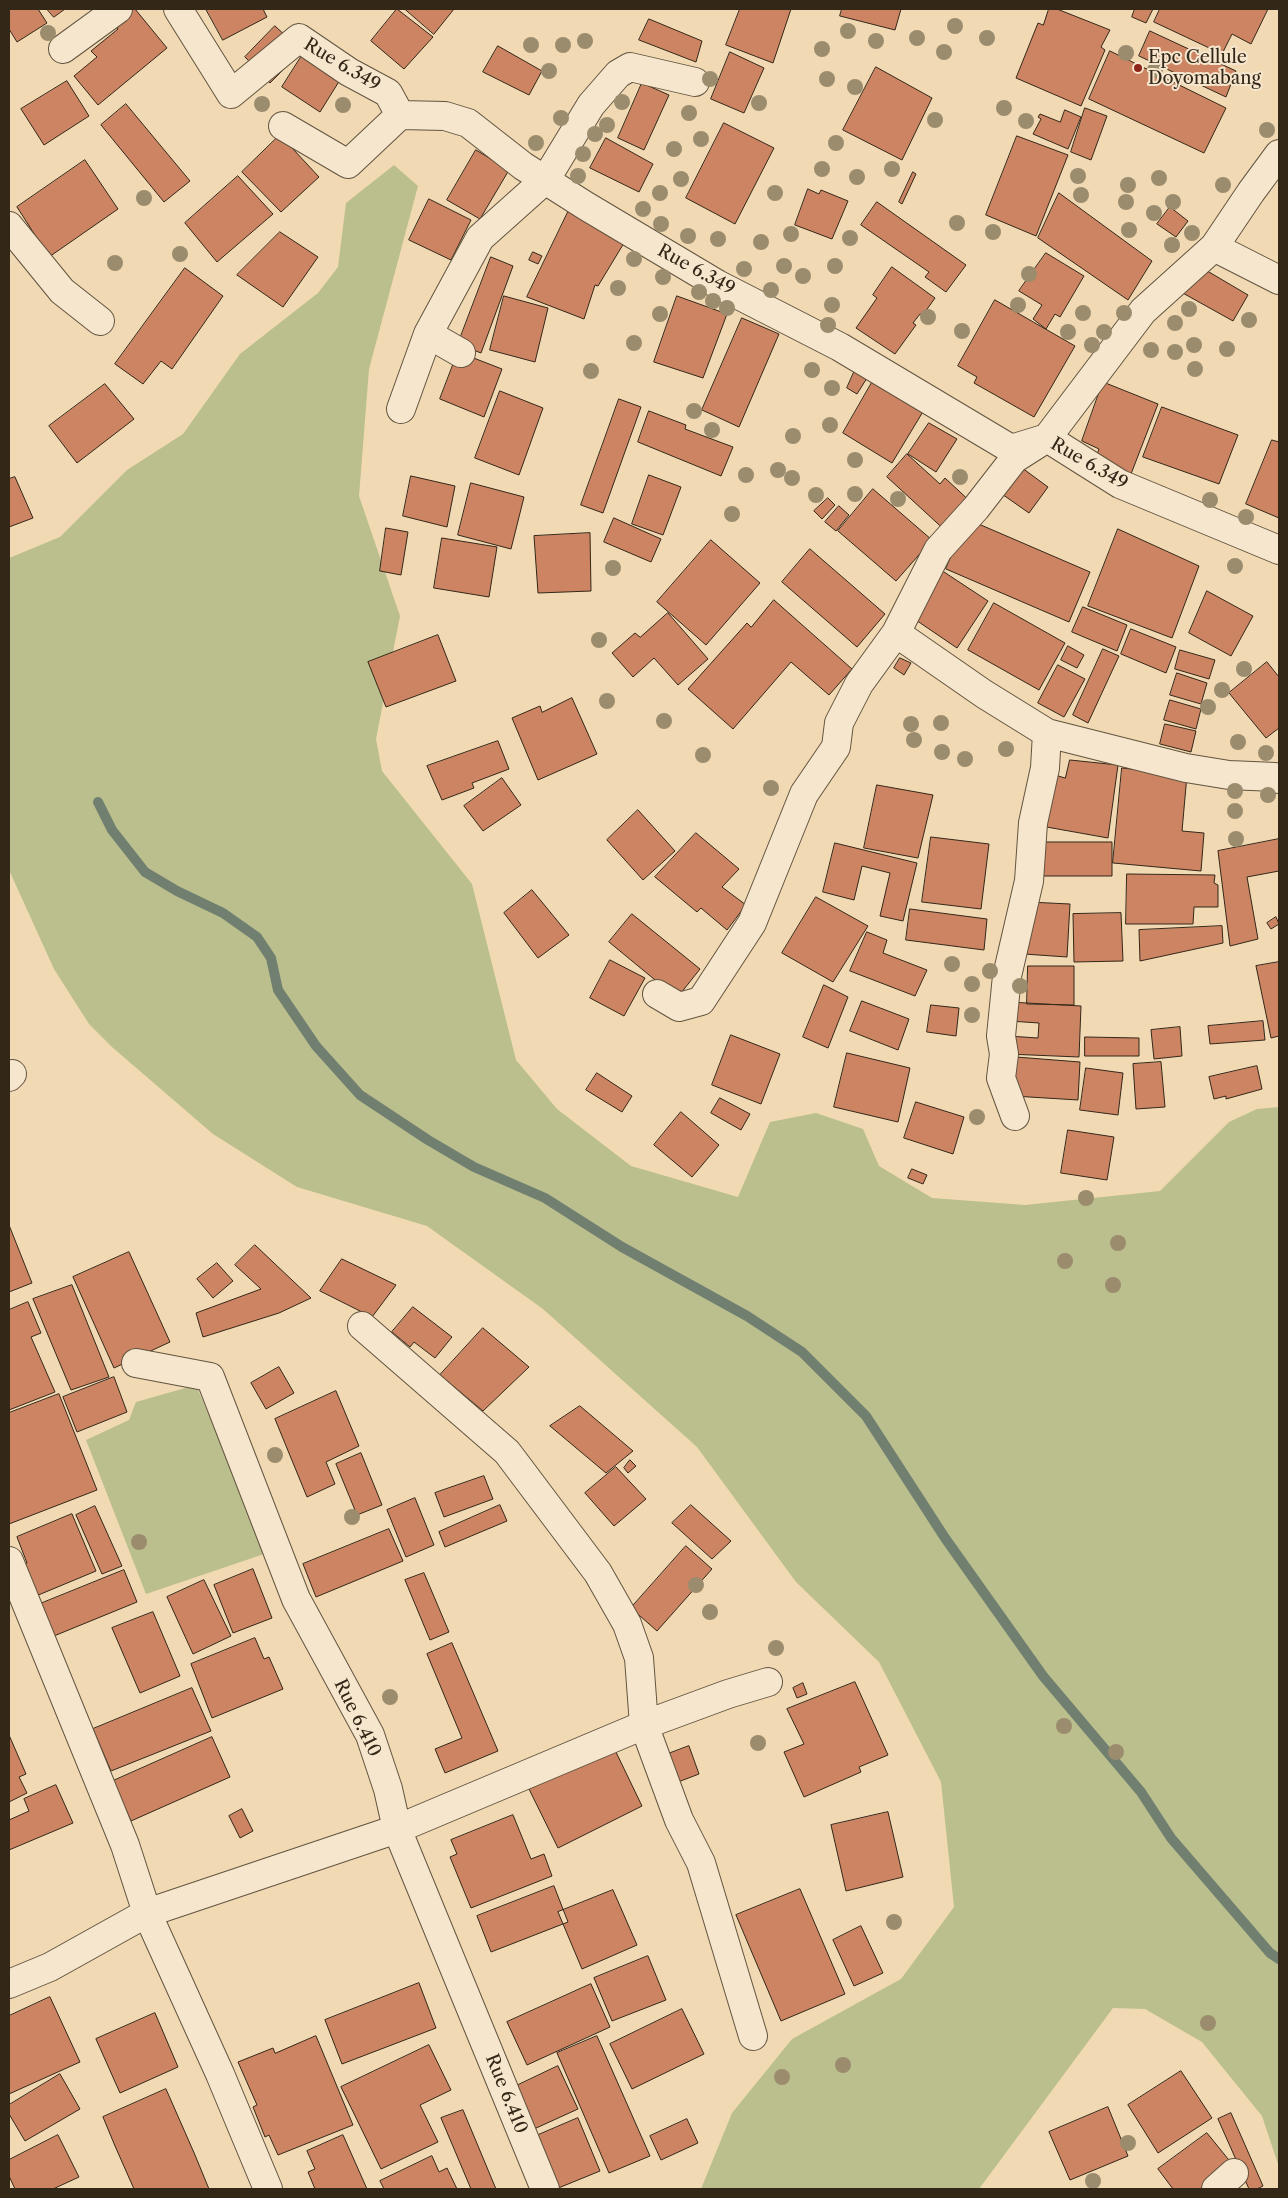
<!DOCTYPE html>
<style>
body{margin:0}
#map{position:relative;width:1288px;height:2198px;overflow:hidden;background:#f1d9b4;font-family:"Libre Caslon Text",serif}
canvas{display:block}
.frame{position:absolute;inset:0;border:10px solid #332718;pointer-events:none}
</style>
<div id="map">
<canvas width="1288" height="2198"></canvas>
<div class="frame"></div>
</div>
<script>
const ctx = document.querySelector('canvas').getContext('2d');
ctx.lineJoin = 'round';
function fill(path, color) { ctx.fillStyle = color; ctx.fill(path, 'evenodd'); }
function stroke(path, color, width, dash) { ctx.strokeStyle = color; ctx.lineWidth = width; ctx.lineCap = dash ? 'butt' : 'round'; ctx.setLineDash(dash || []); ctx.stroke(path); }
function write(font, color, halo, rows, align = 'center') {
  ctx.font = font + ' "Libre Caslon Text",serif'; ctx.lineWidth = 4; ctx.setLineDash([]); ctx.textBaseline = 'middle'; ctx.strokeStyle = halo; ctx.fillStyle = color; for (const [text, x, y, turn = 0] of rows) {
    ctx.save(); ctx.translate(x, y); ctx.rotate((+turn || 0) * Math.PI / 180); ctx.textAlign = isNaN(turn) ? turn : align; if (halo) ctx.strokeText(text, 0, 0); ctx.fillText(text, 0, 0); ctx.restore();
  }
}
fill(new Path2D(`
 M394,165L418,186L369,369L359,496L400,616L376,739L382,771L472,884L516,1060L557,1109L631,1166L738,1197L770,1122L816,1113L863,1129L879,1166L932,1198L1025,1205L1160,1191L1229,1122L1257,1109L1279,1107V2167L1262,2116L1202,2042L1145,2009L1113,2008L979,2189H701L732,2113L792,2039L901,1979L954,1907L941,1782L879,1662L796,1582L697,1447L543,1309L427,1226L297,1187L213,1134L112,1047L89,1024L54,969L9,870V558L60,537L127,470L183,434L240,354L318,293L338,267L346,203Z
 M196,1385L267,1553L146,1594L86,1440L129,1420L136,1402Z`), '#babf8d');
stroke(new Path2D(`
 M98,802L112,830L145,872L177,891L223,913L257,937L271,958L278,990L316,1046L360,1095L428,1140L474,1167L545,1198L622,1247L747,1316L802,1352L866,1416L945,1538L1043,1676L1141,1792L1171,1838L1270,1953L1279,1959`), '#717f70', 10);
const building = new Path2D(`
 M9,9H38L47,23L17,42L9,29Z
 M47,9H65L54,17Z
 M131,9H135L167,48L98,105L74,76L97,57L91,51L118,29L113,23Z
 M206,9H263L267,17L223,40Z
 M397,9L433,37L404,69L371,41Z
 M405,9H454L434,34Z
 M740,9H791L773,63L726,45Z
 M842,9H901L895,30L840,16Z
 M1049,9H1057L1110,30L1101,47L1105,50L1081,106L1016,78L1038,23L1043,25Z
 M1135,9H1153L1146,23L1132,17Z
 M1160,9H1268L1251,44L1232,34L1222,54L1154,22Z
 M649,19L702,41L696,62L639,40Z
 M275,26L302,51L270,83L245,57Z
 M1150,31L1236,71L1226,97L1139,56Z
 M315,35L353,59L320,112L282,87Z
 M498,46L542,71L529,95L483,72Z
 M1110,51L1226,108L1204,153L1089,99Z
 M730,52L764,68L744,113L711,99Z
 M876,67L932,98L902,160L843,130Z
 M67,81L89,116L44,145L21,109Z
 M642,83L669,95L644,150L618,138Z
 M126,104L190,181L164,202L101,125Z
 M1085,108L1107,116L1091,160L1071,152Z
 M1065,110L1081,117L1068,149L1033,134L1041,119L1038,117L1040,114L1060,122Z
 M724,123L774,148L735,224L686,198Z
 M280,135L319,177L281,212L242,172Z
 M1017,136L1068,155L1036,236L986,215Z
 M606,138L653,164L639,192L590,168Z
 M476,150L509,170L480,219L447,200Z
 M85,160L118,209L49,257L17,207Z
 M913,172L916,174L902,204L899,202Z
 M238,176L273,214L217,262L185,223Z
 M808,189L819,194L821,190L848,201L832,239L795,225Z
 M1059,193L1152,261L1128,300L1038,238Z
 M429,199L471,220L451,260L409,240Z
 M877,202L966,265L946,292L925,277L929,272L861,225Z
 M1170,207L1188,221L1176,237L1157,224Z
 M570,208L624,243L598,286L595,285L584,319L527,297Z
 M280,232L318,257L283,307L237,275Z
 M533,252L542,256L538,264L529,260Z
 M1046,253L1084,276L1060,317L1055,314L1046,329L1033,319L1042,305L1019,291Z
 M491,257L513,266L481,353L458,344Z
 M892,267L935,298L923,315L920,314L913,323L916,325L895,354L856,328L877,298L873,295Z
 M185,268L223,296L172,369L161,361L143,384L115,364Z
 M1209,272L1248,295L1233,321L1181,292L1184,286Z
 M504,296L548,308L535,362L490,350Z
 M677,296L727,314L703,378L654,362Z
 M995,300L1075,346L1034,417L974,383L977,377L958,366Z
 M742,318L779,334L739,427L702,410Z
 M458,352L502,369L484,417L440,399Z
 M855,370L867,378L857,394L847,388Z
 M874,379L924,410L892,463L843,433Z
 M1103,382L1158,404L1131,474L1096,457L1099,449L1082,441Z
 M105,384L134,419L77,463L49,426Z
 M500,391L543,408L519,475L475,458Z
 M619,399L641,407L603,513L581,505Z
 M1162,407L1238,435L1219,484L1143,457Z
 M649,411L686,425L685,429L733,447L721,476L638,442Z
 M929,423L957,439L936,472L908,454Z
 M1272,440L1279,442V518L1246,504Z
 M907,454L940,484L945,478L974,505L948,533L887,477Z
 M1018,465L1048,487L1029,513L999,492Z
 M649,475L681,487L663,535L632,524Z
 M411,476L455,486L447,527L403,516Z
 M15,477L33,518L9,527V479Z
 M471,483L524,497L511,549L458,535Z
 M873,489L932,540L896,581L838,531Z
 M828,498L835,505L822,519L814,511Z
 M839,506L849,515L836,531L825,522Z
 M614,518L661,539L651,562L604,542Z
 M967,519L1090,572L1069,622L946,569Z
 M386,528L408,532L401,575L380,571Z
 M1118,529L1199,566L1172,638L1088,606Z
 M590,533L591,591L538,593L534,536Z
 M442,538L497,547L489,597L434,588Z
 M711,540L760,583L706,645L657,602Z
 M810,549L885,614L857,647L782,582Z
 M941,570L988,601L957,648L910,616Z
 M1207,591L1253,616L1231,656L1189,633Z
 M774,600L852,669L829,695L791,662L733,729L688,689L747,623L751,627Z
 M994,603L1065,643L1039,690L968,650Z
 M1083,607L1127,625L1117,651L1072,632Z
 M668,613L708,659L678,685L654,658L633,677L612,653L635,633L640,637Z
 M1131,629L1176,647L1166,673L1121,654Z
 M438,635L456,681L386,707L368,662Z
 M1068,646L1084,655L1077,668L1061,660Z
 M1103,649L1119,656L1088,723L1073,715Z
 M1180,650L1215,660L1209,679L1175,669Z
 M900,658L911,663L904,675L894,668Z
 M1267,662L1279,677V728L1266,738L1229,693Z
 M1058,665L1085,679L1064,717L1038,703Z
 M1177,673L1207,683L1201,704L1170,695Z
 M572,698L597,754L538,780L512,718L540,706L542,712Z
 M1170,700L1201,709L1196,729L1164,720Z
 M1165,724L1196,731L1191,752L1160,744Z
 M498,741L509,769L472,783L474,788L442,800L427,766Z
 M1070,760L1118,765L1108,838L1041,826L1055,775L1065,778Z
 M1122,768L1187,775L1182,831L1204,833L1201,871L1113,863Z
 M502,778L521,805L483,831L464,806Z
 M877,785L933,795L918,858L864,848Z
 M638,810L675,851L643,880L607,840Z
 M696,833L739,869L722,887L746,905L727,930L701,908L697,912L655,877Z
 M931,837L989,844L981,909L922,902Z
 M1279,839V871L1247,877L1258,939L1230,946L1218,851Z
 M1040,842H1112V876H1040Z
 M835,843L917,863L903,921L880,916L890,873L862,866L854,900L823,892Z
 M1127,874L1215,875L1214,883L1218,885V907H1194L1193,924H1126Z
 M532,890L569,935L538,958L504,913Z
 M816,897L868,926L833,982L782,953Z
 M1028,902L1070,904L1067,957L1024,954Z
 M910,909L987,919L984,950L906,940Z
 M1121,913L1123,961L1074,962L1073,914Z
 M632,914L700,969L677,998L609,942Z
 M1276,917L1279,924L1271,929L1267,923Z
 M1222,926L1223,943L1140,961L1139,930Z
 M867,932L887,940L883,953L927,970L915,996L850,971Z
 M610,960L645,978L624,1016L590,998Z
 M1279,962V1036L1271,1038L1256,966Z
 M1028,966H1074V1005L1027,1004Z
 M824,985L848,997L828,1048L803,1037Z
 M862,1001L909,1019L898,1050L850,1031Z
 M1009,1002L1081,1006L1079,1057L1007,1054L1008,1036L1038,1038L1039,1023L1009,1021Z
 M931,1005L959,1008L956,1036L927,1032Z
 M1263,1021L1265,1040L1210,1044L1208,1026Z
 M1180,1027L1182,1056L1154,1059L1151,1030Z
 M731,1035L780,1054L761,1104L712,1085Z
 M1085,1037L1139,1038V1056H1085Z
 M847,1053L910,1068L898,1122L834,1107Z
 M1016,1057L1080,1062L1078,1100L1013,1096Z
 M1161,1062L1165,1107L1136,1109L1133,1064Z
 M1257,1066L1262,1089L1226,1099V1096L1214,1099L1209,1077Z
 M1086,1068L1123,1073L1118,1115L1080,1110Z
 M597,1073L632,1096L622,1112L586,1090Z
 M720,1098L750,1114L741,1130L711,1113Z
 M916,1102L964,1117L953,1154L904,1138Z
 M681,1112L719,1145L692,1177L654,1145Z
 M1068,1130L1114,1137L1107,1180L1061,1173Z
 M912,1169L927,1175L923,1184L908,1178Z
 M9,1225L32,1283L9,1292Z
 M255,1245L311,1298L279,1313L203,1337L196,1313L261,1289L235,1265Z
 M129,1252L170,1342L114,1368L73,1277Z
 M342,1259L396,1285L372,1317L320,1291Z
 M217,1263L233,1281L213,1298L197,1279Z
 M72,1285L109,1377L71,1390L33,1299Z
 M28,1302L41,1333L31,1337L55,1392L9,1410V1310Z
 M413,1307L452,1337L435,1358L414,1342L410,1347L392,1332Z
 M483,1328L529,1367L483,1411L440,1375Z
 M279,1367L294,1393L266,1409L251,1383Z
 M114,1377L127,1412L77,1432L63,1397Z
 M336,1391L359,1446L326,1462L335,1484L307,1497L275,1419Z
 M59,1394L97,1490L9,1524V1413Z
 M580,1406L633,1451L606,1473L550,1426Z
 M361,1453L382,1505L357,1515L336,1464Z
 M630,1460L636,1466L628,1473L624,1468Z
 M616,1467L646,1499L614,1526L585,1493Z
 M484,1476L493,1499L444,1517L435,1493Z
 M415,1498L434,1545L406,1557L387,1510Z
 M500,1505L507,1521L445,1547L439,1532Z
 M691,1505L731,1541L712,1559L672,1523Z
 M95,1506L122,1566L102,1574L76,1515Z
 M72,1514L96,1571L36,1596L23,1564L27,1563L17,1537Z
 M389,1529L403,1561L316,1597L303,1564Z
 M686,1546L712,1569L657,1631L631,1608Z
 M253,1569L272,1618L233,1633L214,1585Z
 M124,1570L137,1602L49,1638L35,1606Z
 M424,1573L449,1632L430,1640L405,1580Z
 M204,1580L231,1636L193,1654L167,1597Z
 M153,1612L180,1676L140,1693L112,1628Z
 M255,1638L264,1659L269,1657L283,1689L212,1718L191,1664Z
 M452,1643L498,1751L445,1773L435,1749L462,1738L427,1654Z
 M855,1682L888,1755L859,1767L861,1772L804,1797L784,1752L804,1744L787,1709Z
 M803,1683L807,1694L797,1698L793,1688Z
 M192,1688L211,1731L111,1771L93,1729Z
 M9,1735L26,1774L19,1777L27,1793L9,1802Z
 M212,1737L230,1777L131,1821L113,1781Z
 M689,1746L699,1774L678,1782L668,1754Z
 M614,1748L642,1806L558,1848L529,1789Z
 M56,1785L73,1823L9,1850V1820L29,1811L24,1799Z
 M242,1809L253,1831L240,1838L229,1816Z
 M888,1812L903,1877L846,1891L831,1825Z
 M513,1815L531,1859L544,1854L552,1876L471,1908L450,1857L457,1854L451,1840Z
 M554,1886L568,1922L491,1952L477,1916Z
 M800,1889L845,1994L781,2021L736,1915Z
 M613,1890L637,1945L582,1969L558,1912Z
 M861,1926L883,1973L854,1986L833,1940Z
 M648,1956L666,2000L612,2021L594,1978Z
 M419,1983L436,2028L342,2064L325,2020Z
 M591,1984L610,2027L527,2065L507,2022Z
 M50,1997L80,2062L9,2094V2016Z
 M682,2009L704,2054L632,2089L610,2044Z
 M155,2013L178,2067L120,2093L96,2039Z
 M316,2036L353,2125L278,2155L269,2135L265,2137L253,2107L257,2105L238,2062L273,2048L275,2053Z
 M597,2036L650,2156L609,2173L557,2053Z
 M429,2045L451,2090L420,2105L438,2142L381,2169L341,2087Z
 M558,2066L578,2109L534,2129L514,2087Z
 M1181,2071L1212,2118L1158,2153L1128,2105Z
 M60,2074L80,2109L25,2141L9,2114V2105Z
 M166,2089L195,2155L209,2189H134L115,2146L103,2117Z
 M1108,2107L1128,2156L1070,2180L1049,2132Z
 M463,2110L496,2189H471L441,2118Z
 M1231,2113L1263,2186L1257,2189H1249L1218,2119Z
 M578,2118L600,2171L556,2189L529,2139Z
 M687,2119L698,2143L661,2160L650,2136Z
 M1207,2133L1237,2170L1212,2189H1173L1158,2169Z
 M58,2135L79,2177L53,2189H15L9,2176V2160Z
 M343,2135L367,2189H315L308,2172L315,2169L307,2151Z
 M432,2156L439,2172L447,2168L457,2189H384L380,2181Z`);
fill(building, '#cc8463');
stroke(building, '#332718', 1);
const minor = new Path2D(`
 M178,9L231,94L299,38L349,72L388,93L400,115L445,116L468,123L523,166L586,206L717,284L840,347L1011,449L1047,438L1120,484L1279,550
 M63,49L118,9
 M283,126L348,164L400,115
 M9,226L62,291L100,321
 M1214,247L1279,280
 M428,334L461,353
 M401,409L428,334L480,238L546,179L591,105L618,74L630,67L695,82
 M896,633L984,694L1047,733L1186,768L1229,775L1275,777L1279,779
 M657,994L679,1007L701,1001L752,923L804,794L836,747L839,723L859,684L896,633L938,550L976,508L1014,459L1047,438L1143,311L1214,247L1251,192L1279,154
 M9,1077L12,1074
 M1015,1116L1001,1078L1004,1054L1001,1036L1007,976L1029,881L1033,823L1045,768L1047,733
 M136,1363L210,1377L296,1599L370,1735L388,1789L397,1829L545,2189
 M9,1561L125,1845L147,1913L220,2074L268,2189
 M9,1984L50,1967L147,1913L397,1829L644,1725L639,1658L627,1624L598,1573L507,1452L362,1326
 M753,2036L701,1863L679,1820L644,1725L728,1694L768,1682
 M1216,2189L1234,2173`);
stroke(minor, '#62543f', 30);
stroke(minor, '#f6e6ce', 28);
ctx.fillStyle = '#9b8c6e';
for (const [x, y] of [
 [955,26],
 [848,31],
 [48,33],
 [917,38],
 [987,38],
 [585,41],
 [876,41],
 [531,45],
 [563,45],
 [822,49],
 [944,52],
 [1126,53],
 [1155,70],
 [549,71],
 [710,79],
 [827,79],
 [855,87],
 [622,102],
 [759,103],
 [262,104],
 [343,105],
 [1004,108],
 [689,113],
 [561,118],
 [935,120],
 [1026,121],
 [607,125],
 [1267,130],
 [595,134],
 [701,139],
 [536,143],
 [836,143],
 [674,149],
 [583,154],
 [822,169],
 [892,169],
 [578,176],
 [1078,176],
 [857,177],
 [1159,178],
 [681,179],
 [1128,185],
 [1223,185],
 [660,193],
 [775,193],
 [1081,195],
 [144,198],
 [1126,202],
 [1173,202],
 [643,209],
 [1154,213],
 [957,223],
 [661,224],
 [1129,230],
 [993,232],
 [1192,233],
 [791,234],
 [688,236],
 [850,238],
 [718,239],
 [761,242],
 [1172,245],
 [180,254],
 [634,259],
 [115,263],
 [784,266],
 [835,266],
 [744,269],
 [1029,274],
 [803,276],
 [663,277],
 [618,288],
 [771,290],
 [699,292],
 [713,301],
 [832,305],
 [1018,305],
 [727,308],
 [1189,309],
 [1083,313],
 [1124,313],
 [660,314],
 [928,317],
 [1249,320],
 [1175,323],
 [828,325],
 [962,331],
 [1068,332],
 [1104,332],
 [634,343],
 [1092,345],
 [1194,345],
 [1227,349],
 [1151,350],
 [1175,352],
 [1195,369],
 [812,370],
 [591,371],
 [832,388],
 [694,411],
 [830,425],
 [712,430],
 [793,436],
 [855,460],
 [778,470],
 [746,475],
 [960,477],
 [792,478],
 [855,494],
 [816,495],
 [898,499],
 [1210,500],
 [732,514],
 [1246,517],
 [1235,566],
 [613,568],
 [599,640],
 [1244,669],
 [1222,690],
 [607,701],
 [1208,707],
 [664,721],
 [941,723],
 [911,724],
 [914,740],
 [1238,742],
 [1006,749],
 [942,752],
 [1266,753],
 [703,755],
 [965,759],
 [771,788],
 [1235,791],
 [1268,795],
 [1235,811],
 [1236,839],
 [952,964],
 [990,971],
 [972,984],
 [1020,986],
 [972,1015],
 [977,1117],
 [1086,1198],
 [1118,1243],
 [1065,1261],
 [1113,1285],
 [275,1455],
 [352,1517],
 [139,1542],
 [696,1585],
 [710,1612],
 [776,1648],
 [390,1697],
 [1064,1726],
 [758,1743],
 [1116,1752],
 [894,1922],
 [1208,2023],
 [843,2065],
 [782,2077],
 [1128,2143],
 [1093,2181]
]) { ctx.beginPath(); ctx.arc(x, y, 8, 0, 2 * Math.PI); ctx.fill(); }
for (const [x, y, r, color] of [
 [1138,68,5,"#8f2418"]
]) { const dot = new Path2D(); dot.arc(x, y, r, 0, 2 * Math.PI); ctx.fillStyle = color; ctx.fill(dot); stroke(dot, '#f6e6ce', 2); }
write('18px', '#332718', '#f6e6ce', [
 ["Epc Cellule",1148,58],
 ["Doyomabang",1148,79]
], 'left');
write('18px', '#332718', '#f6e6ce', [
 ["Rue 6.349",342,65,31],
 ["Rue 6.349",696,270,29],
 ["Rue 6.349",1089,464,30],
 ["Rue 6.410",357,1718,64],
 ["Rue 6.410",506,2094,68]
]);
</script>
